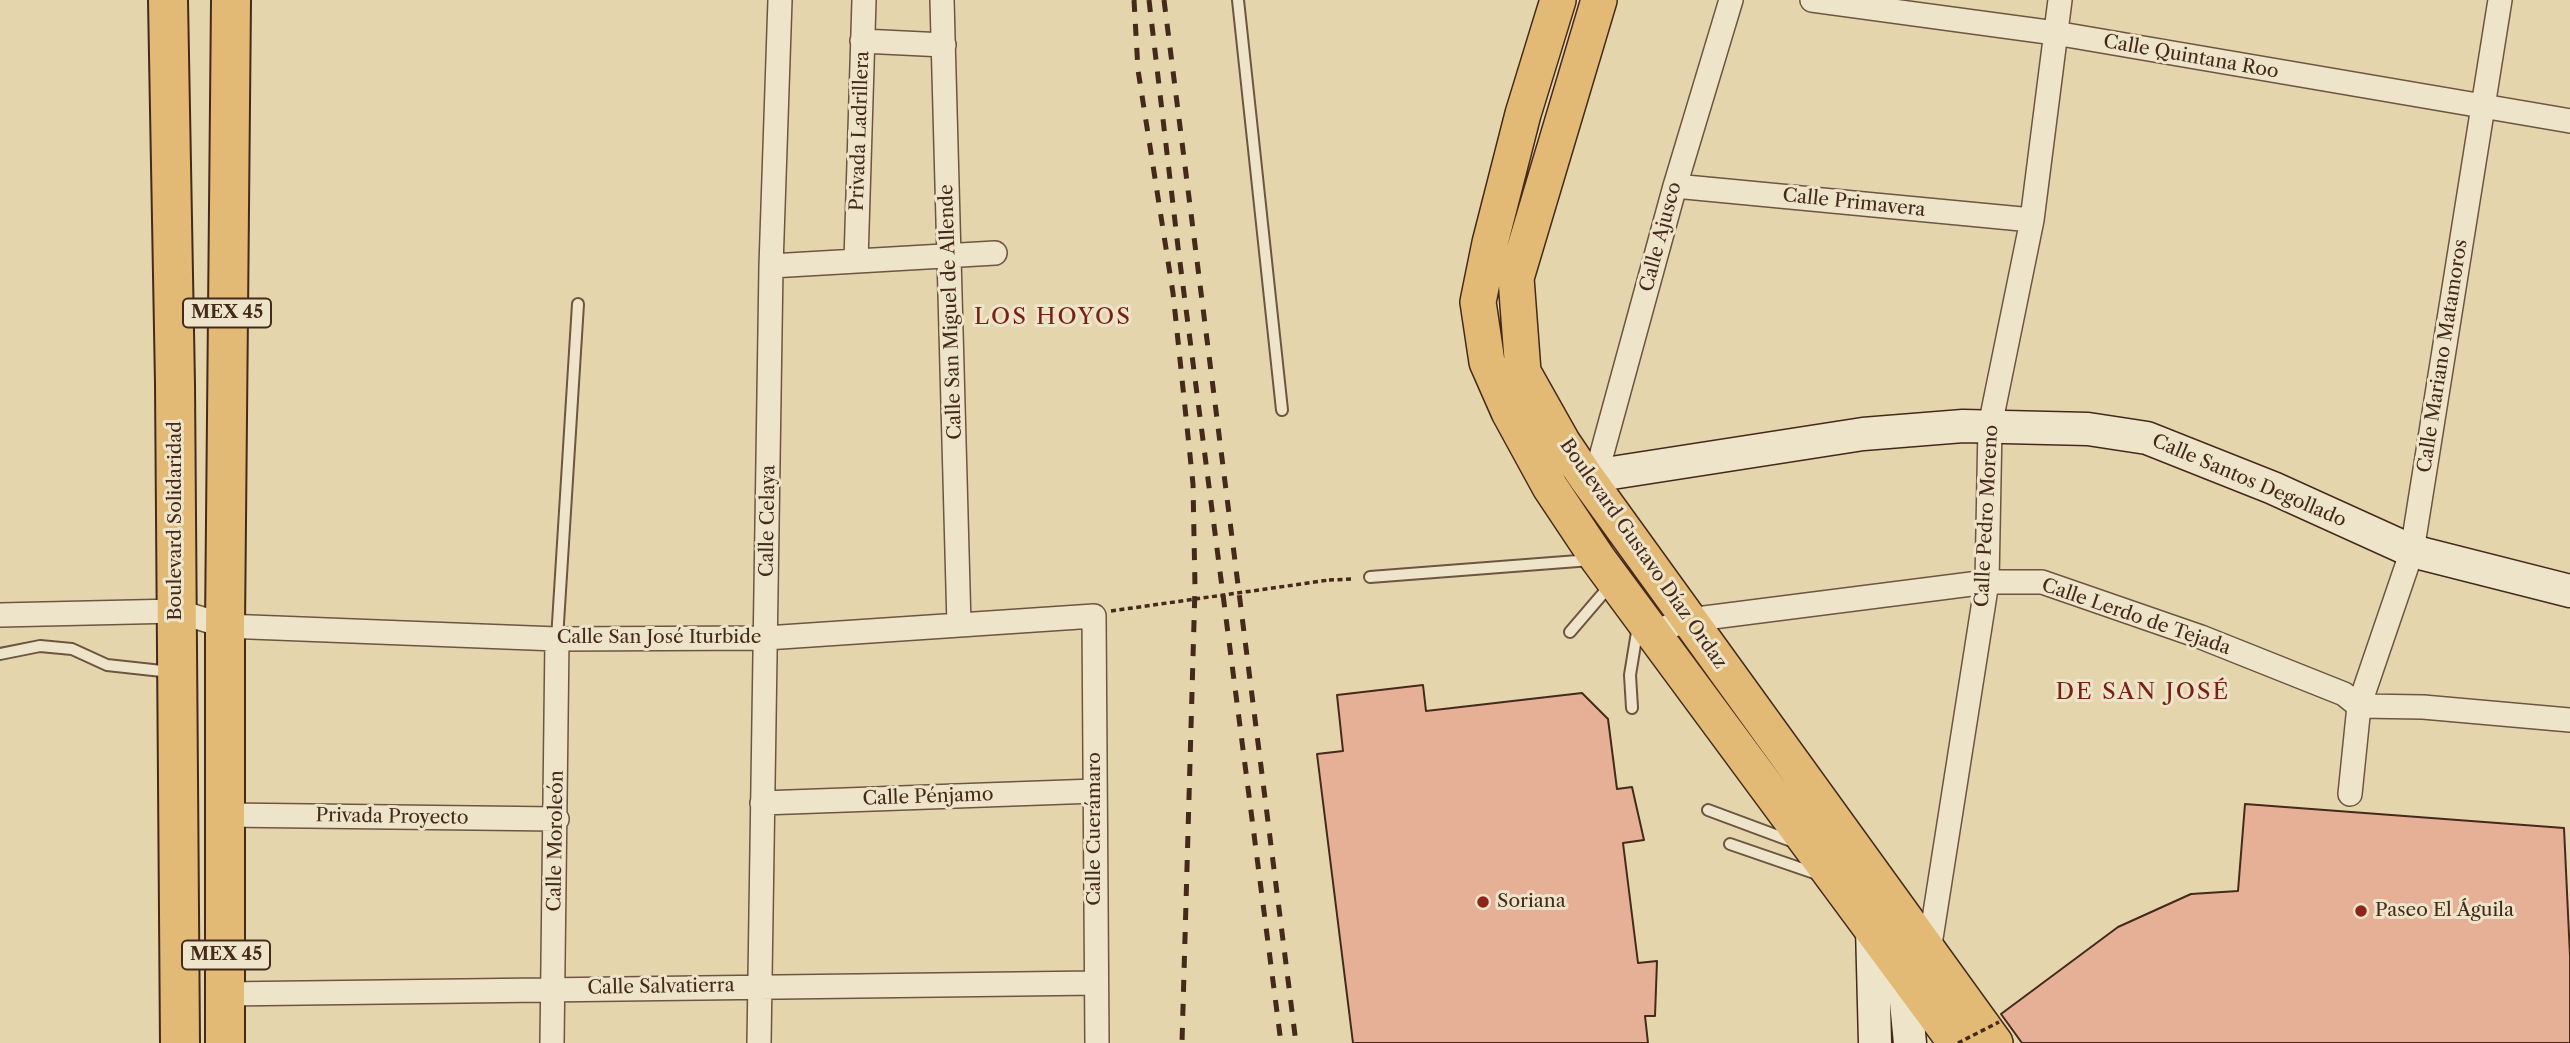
<!DOCTYPE html>
<meta charset="utf-8">
<style>
body{margin:0}
canvas{display:block;background:#e5d5ad}
</style>
<canvas width="2570" height="1043"></canvas>
<script>
const ctx = document.querySelector('canvas').getContext('2d');
ctx.lineJoin = 'round';
function fill(path, color) { ctx.fillStyle = color; ctx.fill(path, 'evenodd'); }
function stroke(path, color, width, dash) { ctx.strokeStyle = color; ctx.lineWidth = width; ctx.lineCap = dash ? 'butt' : 'round'; ctx.setLineDash(dash || []); ctx.stroke(path); }
function write(font, color, halo, rows, align = 'center') {
  ctx.font = font + ' "Libre Caslon Text",serif'; ctx.lineWidth = 6; ctx.setLineDash([]); ctx.textBaseline = 'middle'; ctx.strokeStyle = halo; ctx.fillStyle = color; for (const [text, x, y, turn = 0] of rows) {
    ctx.save(); ctx.translate(x, y); ctx.rotate((+turn || 0) * Math.PI / 180); ctx.textAlign = isNaN(turn) ? turn : align; if (halo) ctx.strokeText(text, 0, 0); ctx.fillText(text, 0, 0); ctx.restore();
  }
}
const building = new Path2D(`
 M1423,685L1426,711L1582,693L1608,719L1617,789L1632,787L1644,840L1623,843L1638,963L1657,961L1655,1016H1645L1648,1043H1353L1317,754L1343,751L1337,695Z
 M2245,804L2564,828L2570,956V1043H2022L2001,1014L2118,927L2191,894L2238,891Z`);
fill(building, '#e5b096');
stroke(building, '#452a1c', 2);
const lane = new Path2D(`
 M1238,0L1282,410
 M1370,577L1591,560
 M1570,632L1612,583
 M557,639L578,304
 M0,654L40,646L72,649L107,665L171,672
 M1632,708L1630,675L1638,626
 M1708,810L1794,842
 M1730,844L1820,875`);
const street = new Path2D(`
 M942,0L959,625
 M1812,0L2055,33L2570,121
 M862,41L944,45
 M1675,186L2032,220
 M856,261L864,0
 M771,266L995,253
 M1596,475L1675,186L1731,0
 M0,615L177,611L225,626L557,639L766,638L1094,616L1097,1043
 M1652,632L1689,620L1987,582H2042L2201,637L2344,694L2359,706L2423,707L2570,720
 M2350,794L2359,706L2412,551L2500,0
 M762,803L1095,791
 M226,815L557,819
 M1929,951L1987,582L1990,426L2032,220L2060,0
 M225,994L1096,983
 M552,1043L557,639
 M759,1043L771,266L780,0`);
const secondary = new Path2D(`
 M1586,477L1863,434L1963,426L2088,429L2147,438L2273,488L2412,551L2570,591
 M1872,927L1875,1043
 M1902,961L1910,1043`);
const primary = new Path2D(`
 M1558,0L1523,114L1490,243L1478,302L1487,362L1509,412L1550,487L1598,559L1956,1043
 M1599,0L1516,278L1523,372L1563,443L1586,477L1995,1043`);
const highway = new Path2D(`
 M168,0L175,384L180,1043
 M225,1043V626L231,0`);
stroke(lane, '#6d5540', 14);
stroke(street, '#6d5540', 26);
stroke(secondary, '#452a1c', 35);
stroke(primary, '#452a1c', 38);
stroke(highway, '#452a1c', 42);
stroke(new Path2D(`
 M1329,580L1354,579`), '#452a1c', 3.5, [5, 3.5]);
stroke(lane, '#eee4ca', 10);
stroke(street, '#eee4ca', 23);
stroke(secondary, '#eee4ca', 32);
stroke(primary, '#e2ba76', 35);
stroke(highway, '#e2ba76', 38);
stroke(new Path2D(`
 M1134,0L1138,70L1173,293L1193,484L1195,587L1182,1043
 M1149,0L1178,247L1281,1043
 M1164,0L1296,1043`), '#452a1c', 5, [12, 12]);
stroke(new Path2D(`
 M1111,611L1329,580
 M1958,1043L1999,1022`), '#452a1c', 3.5, [5, 3.5]);
for (const [x, y, r, color] of [
 [1483,902,7,"#8f2418"],
 [2361,911,7,"#8f2418"]
]) { const dot = new Path2D(); dot.arc(x, y, r, 0, 2 * Math.PI); ctx.fillStyle = color; ctx.fill(dot); stroke(dot, '#eee4ca', 2.5); }
for (const [x, y, w] of [
 [227,313,88],
 [226,955,88]
]) { const box = new Path2D(); box.roundRect(x - w / 2, y - 14.5, w, 29, 5); ctx.fillStyle = '#eee4ca'; ctx.fill(box); stroke(box, '#452a1c', 2); }
write('bold 18px', '#452a1c', null, [
 ["MEX 45",227,313],
 ["MEX 45",226,955]
]);
write('19px', '#452a1c', '#eee4ca', [
 ["Calle Quintana Roo",2191,57,10],
 ["Privada Ladrillera",860,131,-88],
 ["Calle Primavera",1854,203,6],
 ["Calle Ajusco",1661,237,-75],
 ["Calle San Miguel de Allende",951,312,-92],
 ["Calle Mariano Matamoros",2443,356,-81],
 ["Calle Santos Degollado",2249,481,23],
 ["Calle Pedro Moreno",1987,516,-87],
 ["Boulevard Solidaridad",176,521,-90],
 ["Calle Celaya",768,521,-89],
 ["Boulevard Gustavo Díaz Ordaz",1643,554,55],
 ["Calle Lerdo de Tejada",2136,617,19],
 ["Calle San José Iturbide",659,638],
 ["Calle Pénjamo",928,797,-2],
 ["Privada Proyecto",392,817,1],
 ["Calle Cuerámaro",1095,829,-90],
 ["Calle Moroleón",556,841,-89],
 ["Calle Salvatierra",661,987,-1]
]);
write('19px', '#452a1c', '#eee4ca', [
 ["Soriana",1497,902],
 ["Paseo El Águila",2375,911]
], 'left');
ctx.letterSpacing = '2px';
write('23px', '#7a1f14', '#eee4ca', [
 ["LOS HOYOS",1053,317],
 ["DE SAN JOSÉ",2143,692]
]);
ctx.letterSpacing = '0px';
</script>
